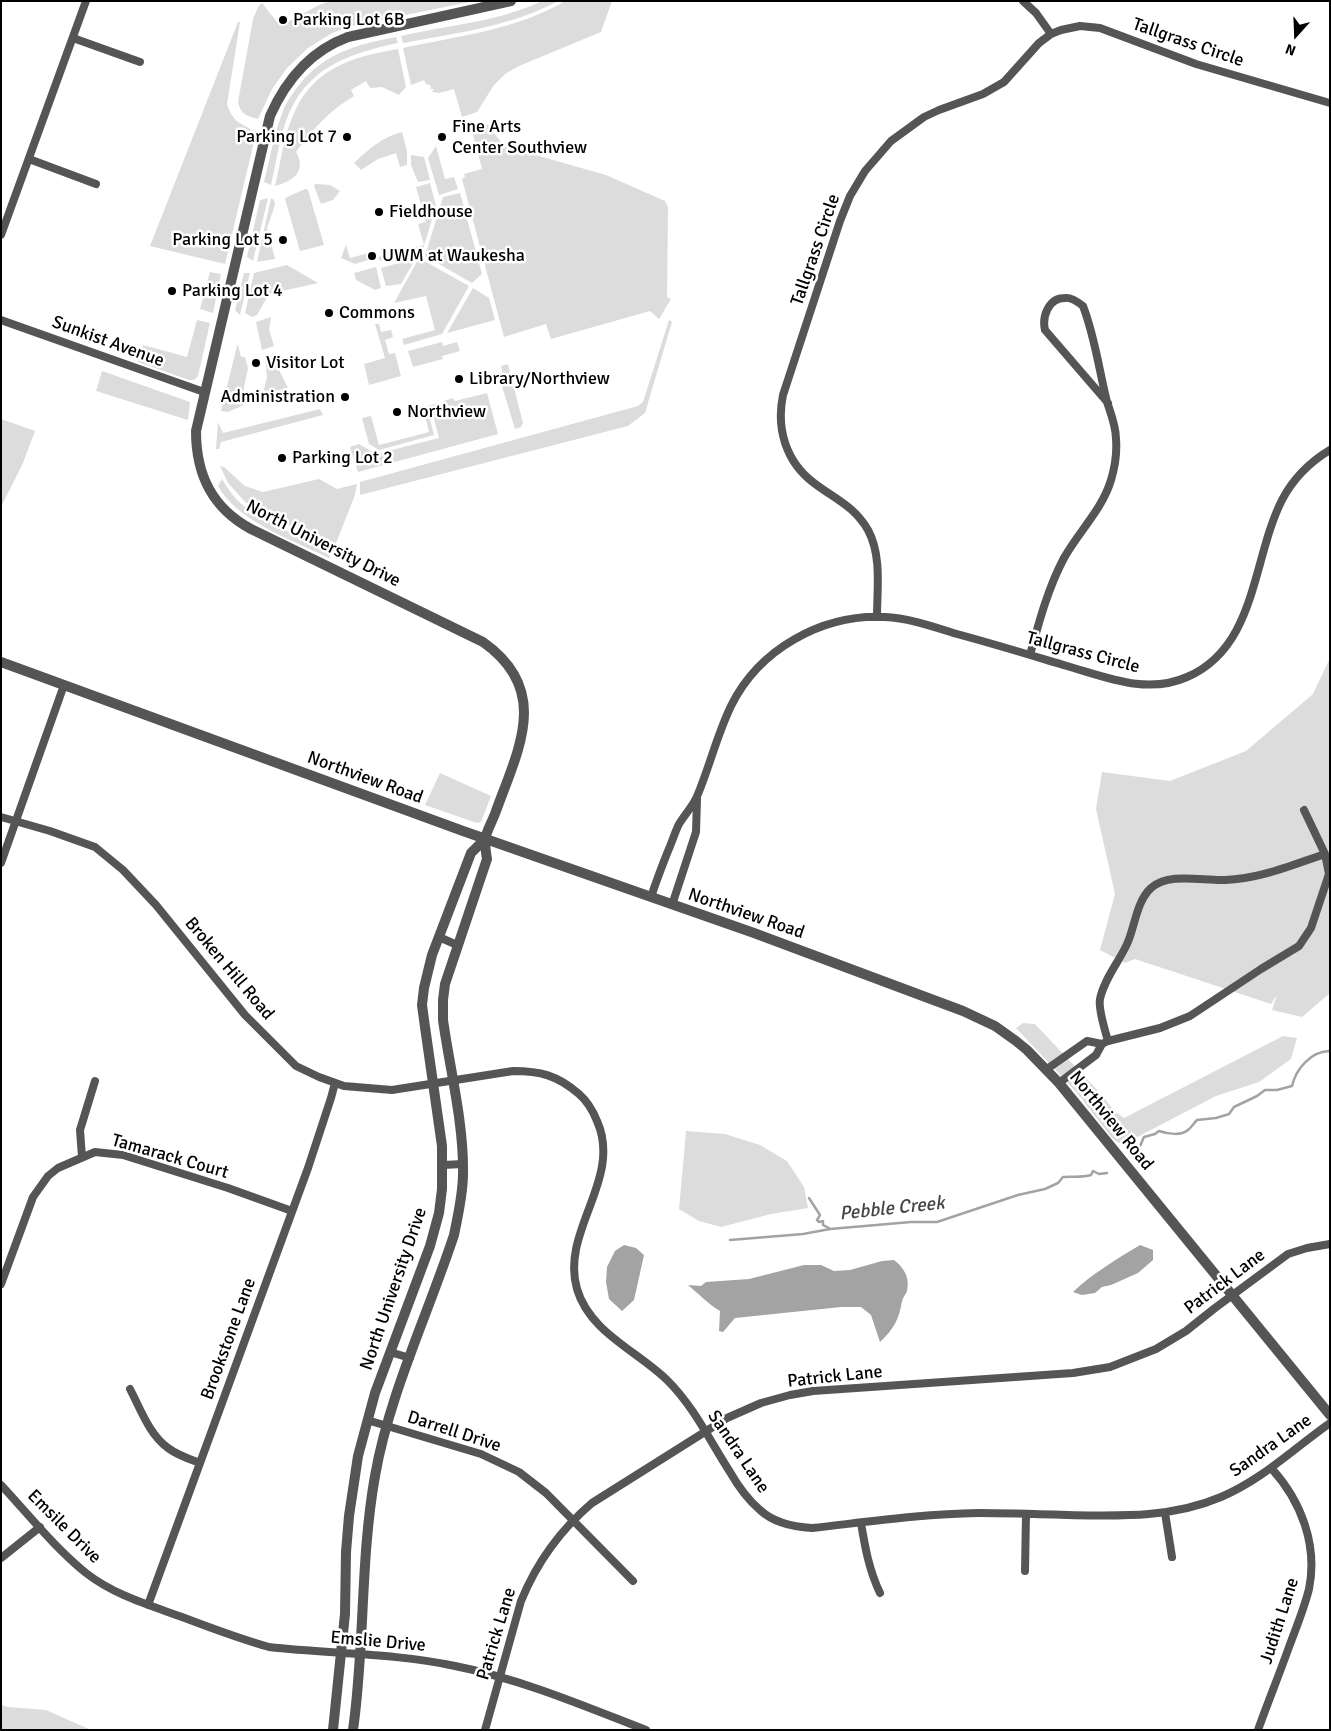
<!DOCTYPE html>
<style>
body{margin:0}
#map{position:relative;width:1331px;height:1731px;overflow:hidden;background:#fff;font-family:Signika,sans-serif}
canvas{display:block}
.frame{position:absolute;inset:0;border:2px solid #000;pointer-events:none}
.north{position:absolute;left:1271px;top:10px;width:50px;height:50px;-webkit-text-stroke:4px #fff;paint-order:stroke;rotate:200deg;font-size:14px;font-weight:700;line-height:20px;text-align:center;color:#000}
.north::after{content:'';display:block;margin:auto;width:18px;height:22px;background:#000;clip-path:polygon(50% 0,100% 100%,50% 72%,0 100%)}
</style>
<div id="map">
<canvas width="1331" height="1731"></canvas>
<div class="frame"></div>
<div class="north">N</div>
</div>
<script>
const ctx = document.querySelector('canvas').getContext('2d');
ctx.lineJoin = 'round';
function fill(path, color) { ctx.fillStyle = color; ctx.fill(path, 'evenodd'); }
function stroke(path, color, width, dash) { ctx.strokeStyle = color; ctx.lineWidth = width; ctx.lineCap = dash ? 'butt' : 'round'; ctx.setLineDash(dash || []); ctx.stroke(path); }
function write(font, color, halo, rows, align = 'center') {
  ctx.font = font + ' Signika,sans-serif'; ctx.lineWidth = 5; ctx.setLineDash([]); ctx.textBaseline = 'middle'; ctx.strokeStyle = halo; ctx.fillStyle = color; for (const [text, x, y, turn = 0] of rows) {
    ctx.save(); ctx.translate(x, y); ctx.rotate((+turn || 0) * Math.PI / 180); ctx.textAlign = isNaN(turn) ? turn : align; if (halo) ctx.strokeText(text, 0, 0); ctx.fillText(text, 0, 0); ctx.restore();
  }
}
fill(new Path2D(`
 M331,1H474L352,26L332,33L308,48L287,68L272,89L258,119C247,116 240,114 238,102L253,19L258,7L262,3L280,26L319,5Z
 M542,1H558C510,27 455,33 403,43L401,36C447,25 499,22 542,1Z
 M565,1H612L601,32L519,66L505,74L494,85L477,112L462,117L454,89L439,93L432,92L434,89H431L430,85L426,84L424,80L411,85L403,48C457,36 517,30 565,1Z
 M238,22H240L227,104C234,125 240,121 256,133L225,264L150,246Z
 M396,37L398,43C347,54 305,68 286,121C279,141 276,164 271,185L264,182C270,159 274,133 283,111C286,102 293,93 299,85C326,52 356,45 396,37Z
 M398,49L406,87L399,95L382,87L370,88L366,81L351,90L354,96C330,110 312,130 296,152C307,172 293,181 275,186C281,161 284,134 295,111C314,68 355,56 398,49Z
 M487,124L504,146L606,175L665,201L668,207L667,297L671,299L659,319L650,311L551,339L546,324L504,337L462,179L465,177L464,174L482,169L472,131Z
 M402,132L407,151V165L400,167L396,153L378,159L361,170L354,163C369,149 382,137 402,132Z
 M436,146L445,179L454,177L458,189L439,195L428,158Z
 M411,155L424,157L430,180L418,182L411,165Z
 M430,183L436,206L423,249L406,254L404,250L424,245L418,224L426,222L416,187Z
 M315,184L330,185L340,191L333,200L321,204L314,186Z
 M305,189L308,190L324,245L300,251L285,199L287,197Z
 M460,193L482,274L472,283L425,256L443,197Z
 M268,198L253,261L247,257L260,200Z
 M271,198L274,200L275,205L267,228L275,259L257,262Z
 M346,245L350,258L376,251L378,257L390,254L392,258L380,261L378,257L355,264L341,258Z
 M416,258L401,284L386,286L381,268Z
 M419,258L469,286L442,334L404,345L402,339L435,330L426,296L394,303Z
 M287,265L318,283L269,294L257,315L252,317L245,313L254,273Z
 M376,267L381,288L375,290L356,280L354,273Z
 M210,272L221,274L213,313L200,309Z
 M244,273H250L240,315L235,310Z
 M473,288L489,298L495,320L447,333Z
 M271,317L269,329L274,346L262,350L256,322Z
 M197,320L210,323L198,376L194,380H189L138,362L143,345L187,357Z
 M669,320L672,322L645,413L628,426L360,495V482L638,406L643,402Z
 M375,324H379L381,332L391,330L393,337L385,340L389,354L395,353L401,376L369,385L364,364L385,358Z
 M442,342L443,346L457,342L460,351L442,356L443,359L413,367L408,351Z
 M238,345L241,357H245L248,368L244,387V405L228,412L221,411L237,346Z
 M276,354L282,365L278,368L288,388L263,394L267,377L265,358Z
 M508,364L523,423L521,427L515,429L502,386L505,385L501,366Z
 M102,371L190,402L188,420L96,391Z
 M487,393L498,434L358,472L350,447L359,444L376,454L439,438L432,411L444,408V401L453,398L455,401Z
 M439,403L440,404L427,408L434,435L379,450L369,444L362,418L371,416L379,445L429,432L423,407Z
 M320,409L323,415L221,442L219,449H216L218,422L223,433Z
 M1,419L35,431L23,463L1,507Z
 M220,466L224,467L245,486L263,492L319,479L337,489L357,484L355,495L334,548L249,506L228,483Z
 M222,479C227,487 232,495 238,501C260,521 305,538 332,551L329,558C294,541 237,521 218,486Z
 M1330,658V993L1302,1017L1272,1010L1277,995L1271,1004L1135,959L1125,963L1100,950L1115,894L1096,809L1102,772L1170,781L1246,751L1313,694Z
 M440,773L491,796L481,822L477,823L425,805Z
 M1023,1023L1035,1024L1102,1095L1114,1111L1124,1118L1283,1036L1297,1038L1291,1059L1259,1082L1216,1096L1122,1145L1112,1138L1078,1094L1016,1028Z
 M686,1131L725,1134L760,1145L787,1161L804,1187L808,1208L771,1214L721,1227L699,1221L679,1209Z
 M1,1705L8,1707L46,1710L91,1730H1Z`), '#dcdcdc');
fill(new Path2D(`
 M624,1245L636,1248L644,1255L634,1300L622,1311L609,1299L606,1282L607,1267L615,1251Z
 M1140,1245L1153,1250V1260L1138,1273L1111,1285L1102,1287L1095,1293L1082,1295L1073,1292C1093,1273 1117,1259 1140,1245Z
 M894,1260C904,1268 910,1277 907,1291C906,1294 903,1297 902,1301C899,1319 894,1329 880,1342L871,1315L861,1307H841L735,1318L723,1332L719,1331L720,1311C708,1304 699,1294 688,1285L701,1286L706,1282L749,1279L804,1265H821L834,1271L850,1270L882,1261Z`), '#a3a3a3');
stroke(new Path2D(`
 M1137,1149L1140,1146L1144,1137L1155,1134L1159,1131C1168,1134 1181,1136 1188,1130C1192,1127 1194,1123 1197,1120L1216,1118L1229,1114L1234,1107L1257,1096L1265,1090H1277L1292,1086C1296,1069 1311,1051 1330,1051
 M809,1198L820,1215L817,1220L819,1222L823,1221V1225L829,1228
 M730,1240L803,1234L830,1229L911,1222H937L1018,1195L1045,1189L1058,1183L1063,1177C1073,1176 1081,1178 1091,1175L1093,1171L1099,1174L1107,1173`), '#a3a3a3', 2.5);
stroke(new Path2D(`
 M1023,1L1036,13L1051,34
 M73,38L140,62
 M29,159L96,184
 M1,235L86,1
 M1,320L204,392
 M877,617C877,589 882,556 868,530C854,506 835,499 814,483C786,462 776,429 783,395L840,221L850,196L865,171L891,141L924,117L939,110L983,94L1004,82L1039,43L1051,34L1061,30L1080,26L1100,28L1196,64L1330,103
 M1030,655C1039,622 1048,588 1064,558C1079,531 1102,510 1111,480C1115,467 1117,452 1116,439C1116,426 1111,414 1107,402C1099,370 1095,337 1083,306C1078,302 1071,297 1065,298C1048,298 1042,317 1045,330L1108,403
 M1,817L50,831L95,847L123,870L156,905L245,1015L296,1066L319,1077L344,1086L392,1090L513,1071C540,1071 557,1075 579,1094C587,1101 593,1111 597,1121C623,1179 560,1231 577,1289C590,1333 638,1351 668,1381C694,1407 710,1441 730,1472C738,1486 747,1499 760,1510C774,1523 794,1527 812,1528C867,1522 922,1514 978,1513C1008,1513 1038,1514 1068,1515C1120,1516 1172,1518 1221,1497C1263,1479 1293,1449 1330,1423
 M1,863L64,685
 M651,897C656,882 662,866 668,851C672,842 675,832 679,824C685,814 694,805 698,794C710,765 717,735 731,706C759,649 822,614 885,617C909,618 934,627 957,634C994,644 1030,655 1067,666C1106,677 1147,695 1187,677C1257,647 1252,559 1282,500C1293,479 1310,462 1330,450
 M672,905L696,832L697,799
 M439,937L457,945
 M1108,1041C1105,1030 1098,1009 1100,999C1104,979 1119,962 1127,944C1135,927 1136,902 1151,888C1169,872 1202,881 1225,880C1260,879 1292,865 1325,854
 M1102,1044L1108,1041L1160,1028L1190,1016L1261,969L1299,946L1311,928L1329,874L1325,854L1304,810
 M1047,1069L1087,1041L1102,1044L1096,1055L1059,1083
 M82,1157L80,1130L95,1081
 M443,1165L463,1164
 M1,1284L33,1197L48,1176L58,1168L95,1152L123,1155L228,1188L292,1211
 M390,1352L410,1358
 M130,1389C141,1410 149,1434 168,1448C177,1455 189,1459 200,1463
 M367,1420L481,1454L519,1472L546,1493L633,1581
 M1,1485C29,1515 54,1547 86,1573C114,1595 149,1605 182,1617C211,1628 240,1639 269,1647C331,1654 394,1653 455,1666C521,1679 584,1706 646,1730
 M1165,1513L1172,1557
 M861,1523C865,1547 869,1570 880,1593
 M1,1558L40,1527
 M1025,1571L1026,1514
 M148,1605L308,1168L331,1098L335,1083
 M485,1730L521,1601C537,1562 559,1531 592,1503L727,1418L761,1403L790,1395L813,1391L1073,1373L1110,1367L1156,1349L1186,1331L1215,1308L1288,1254L1307,1248L1330,1244
 M1258,1730C1268,1702 1279,1675 1289,1647C1296,1628 1304,1609 1309,1589C1318,1545 1301,1501 1272,1469`), '#555', 8);
stroke(new Path2D(`
 M1,662L463,831L754,933L963,1011L995,1026L1016,1041L1027,1050L1059,1083L1330,1415
 M333,1730L345,1614L346,1552L349,1516L358,1456L375,1393L430,1246L439,1213L442,1189V1146L425,1027L422,1005L424,988L432,955L471,853L485,839
 M353,1730C365,1646 360,1560 375,1476C389,1395 428,1314 454,1235C458,1215 463,1194 463,1174C464,1124 450,1070 443,1020V1000L445,984L487,859C486,853 485,845 485,839C487,830 493,820 496,811C519,748 551,690 483,642L251,529C212,508 196,475 196,431L270,116C286,80 310,51 348,37L511,1`), '#555', 10);
for (const [x, y, r, color] of [
 [283,20,5,"#000"],
 [347,137,5,"#000"],
 [442,137,5,"#000"],
 [379,212,5,"#000"],
 [283,240,5,"#000"],
 [372,256,5,"#000"],
 [172,291,5,"#000"],
 [329,313,5,"#000"],
 [256,363,5,"#000"],
 [459,379,5,"#000"],
 [345,397,5,"#000"],
 [397,412,5,"#000"],
 [282,458,5,"#000"]
]) { const dot = new Path2D(); dot.arc(x, y, r, 0, 2 * Math.PI); ctx.fillStyle = color; ctx.fill(dot); stroke(dot, '#fff', 2); }
write('18px', '#000', '#fff', [
 ["Parking Lot 6B",293,20],
 ["Fine Arts",452,127],
 ["Center Southview",452,148],
 ["Parking Lot 7",337,137,"right"],
 ["Fieldhouse",389,212],
 ["Parking Lot 5",273,240,"right"],
 ["UWM at Waukesha",382,256],
 ["Parking Lot 4",182,291],
 ["Commons",339,313],
 ["Visitor Lot",266,363],
 ["Library/Northview",469,379],
 ["Administration",335,397,"right"],
 ["Northview",407,412],
 ["Parking Lot 2",292,458]
], 'left');
write('18px', '#000', '#fff', [
 ["Tallgrass Circle",1188,43,19],
 ["Tallgrass Circle",816,250,-71],
 ["Sunkist Avenue",108,342,20],
 ["North University Drive",323,544,27],
 ["Tallgrass Circle",1083,653,15],
 ["Northview Road",365,778,20],
 ["Northview Road",746,914,19],
 ["Broken Hill Road",229,969,50],
 ["Northview Road",1111,1121,51],
 ["Tamarack Court",170,1157,16],
 ["Patrick Lane",1225,1282,-37],
 ["North University Drive",394,1289,-71],
 ["Brookstone Lane",229,1339,-70],
 ["Patrick Lane",835,1377,-6],
 ["Darrell Drive",454,1432,18],
 ["Sandra Lane",1271,1446,-35],
 ["Sandra Lane",738,1452,56],
 ["Emsile Drive",64,1527,45],
 ["Judith Lane",1280,1621,-72],
 ["Patrick Lane",497,1634,-73],
 ["Emslie Drive",378,1642,5]
]);
write('italic 19px', '#444', '#fff', [
 ["Pebble Creek",892,1209,-6]
]);
</script>
